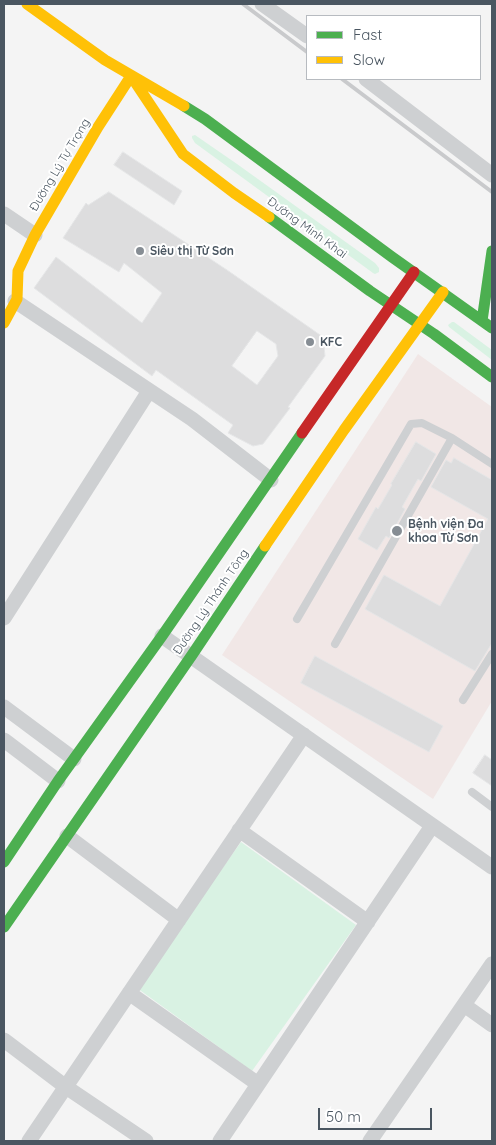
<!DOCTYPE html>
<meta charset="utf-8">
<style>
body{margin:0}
#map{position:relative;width:496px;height:1145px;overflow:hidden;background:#f4f4f4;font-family:Quicksand,sans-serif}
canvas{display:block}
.frame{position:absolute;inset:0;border:5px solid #4a5661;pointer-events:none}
.legend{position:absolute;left:306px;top:15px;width:175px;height:65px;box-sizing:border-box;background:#fff;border:1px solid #b7bbc0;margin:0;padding:6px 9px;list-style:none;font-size:15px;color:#4a5661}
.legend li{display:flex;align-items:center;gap:10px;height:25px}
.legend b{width:25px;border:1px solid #b7bbc0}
.scale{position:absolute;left:318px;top:1108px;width:114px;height:22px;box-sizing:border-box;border:2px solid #4a5661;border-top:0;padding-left:6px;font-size:15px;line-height:18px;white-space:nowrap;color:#4a5661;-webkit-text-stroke:4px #fff;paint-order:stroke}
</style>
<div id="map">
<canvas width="496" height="1145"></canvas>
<div class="frame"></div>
<ul class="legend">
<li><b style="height:6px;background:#4caf50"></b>Fast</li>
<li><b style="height:6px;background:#ffc107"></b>Slow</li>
</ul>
<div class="scale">50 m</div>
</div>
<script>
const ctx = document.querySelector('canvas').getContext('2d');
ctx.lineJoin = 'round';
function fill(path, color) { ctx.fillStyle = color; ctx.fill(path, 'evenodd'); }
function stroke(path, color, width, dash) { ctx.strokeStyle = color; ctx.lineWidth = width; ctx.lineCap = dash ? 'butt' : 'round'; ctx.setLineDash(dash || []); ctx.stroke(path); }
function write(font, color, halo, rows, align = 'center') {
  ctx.font = font + ' Quicksand,sans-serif'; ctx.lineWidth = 4; ctx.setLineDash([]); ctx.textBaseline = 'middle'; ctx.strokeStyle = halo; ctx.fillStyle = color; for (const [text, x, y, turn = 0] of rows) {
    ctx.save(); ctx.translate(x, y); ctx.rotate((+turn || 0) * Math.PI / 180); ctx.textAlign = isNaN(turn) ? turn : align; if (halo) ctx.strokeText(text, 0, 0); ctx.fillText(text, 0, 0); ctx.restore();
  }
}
fill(new Path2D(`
 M418,354L492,407V701L433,799L222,655Z`), '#f1e7e6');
fill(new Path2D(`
 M195,135L237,164L375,263L379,268V272L375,274L373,273L195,143L192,138V136Z
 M452,322H454L492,350V360L449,327L448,325Z
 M241,842L356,925L252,1071L137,988Z`), '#d9f2e3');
const building = new Path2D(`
 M123,152L182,191L174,205L114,165Z
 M109,192L227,270L323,337L325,356L288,407L290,408L263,444L253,446L228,433L233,425L156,370L152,376L34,288L56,257L142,323L162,293L124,263L119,272L63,238L86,203L88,205ZM257,331L276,344L278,356L257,385L232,366Z
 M416,442L436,454L421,481L418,479L402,507L405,509L389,538L386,536L377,550L358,539L376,507L378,509L392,485L391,484Z
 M454,458L492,480V643L475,671L365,609L384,575L440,606L488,519L431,487L446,460L451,463Z
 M315,656L443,726L429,752L301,683Z
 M485,755L492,760V786L473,773Z`);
fill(building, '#ddddde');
stroke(building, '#e5e6e7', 1);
stroke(new Path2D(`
 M297,619L411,424L422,423L452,438L492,464
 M335,644L452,438
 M463,700L492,654
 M472,792L492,807`), '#ced0d2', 8);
stroke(new Path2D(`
 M262,4L307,36
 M366,79L492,175
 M4,214L35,235
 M15,301L192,419L271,480
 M4,618L149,391
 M162,636L492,867
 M4,707L74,759
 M4,740L58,781
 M239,830L368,922
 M67,836L179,920
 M129,993L258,1084
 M464,1005L492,1025
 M4,1040L66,1087L146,1141
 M29,1141L304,735
 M220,1141L432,826
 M370,1141L492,964`), '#ced0d2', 15);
stroke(new Path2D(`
 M184,106L205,119L392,257L492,328
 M269,217L370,291L434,334L492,377
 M482,321L492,251
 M4,862L58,781L162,636L302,433
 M4,927L192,655L265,546`), '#4caf50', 11);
stroke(new Path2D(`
 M27,4L105,60L184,106
 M135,82L183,154L234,193L269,217
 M4,323L17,299L18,271L35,235L98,127L131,76
 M265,546L344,430L443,292`), '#ffc107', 11);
stroke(new Path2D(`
 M302,433L414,272`), '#c62828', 11);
stroke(new Path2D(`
 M243,4L307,52
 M342,79L492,192`), '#c9cacc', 4);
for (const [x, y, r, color] of [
 [140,251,5,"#868d94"],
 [310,342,5,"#868d94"],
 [397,531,6,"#868d94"]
]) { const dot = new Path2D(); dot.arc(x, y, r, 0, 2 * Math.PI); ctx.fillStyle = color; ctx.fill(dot); stroke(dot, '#fff', 2); }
write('12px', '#4a5661', '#fff', [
 ["Đường Lý Tự Trọng",60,165,-59],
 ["Đường Minh Khai",307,228,36],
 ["Đường Lý Thánh Tông",211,602,-56]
]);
write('bold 12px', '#4a5661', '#fff', [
 ["Siêu thị Từ Sơn",150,251],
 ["KFC",320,342],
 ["Bệnh viện Đa",408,524],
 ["khoa Từ Sơn",408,538]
], 'left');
</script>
